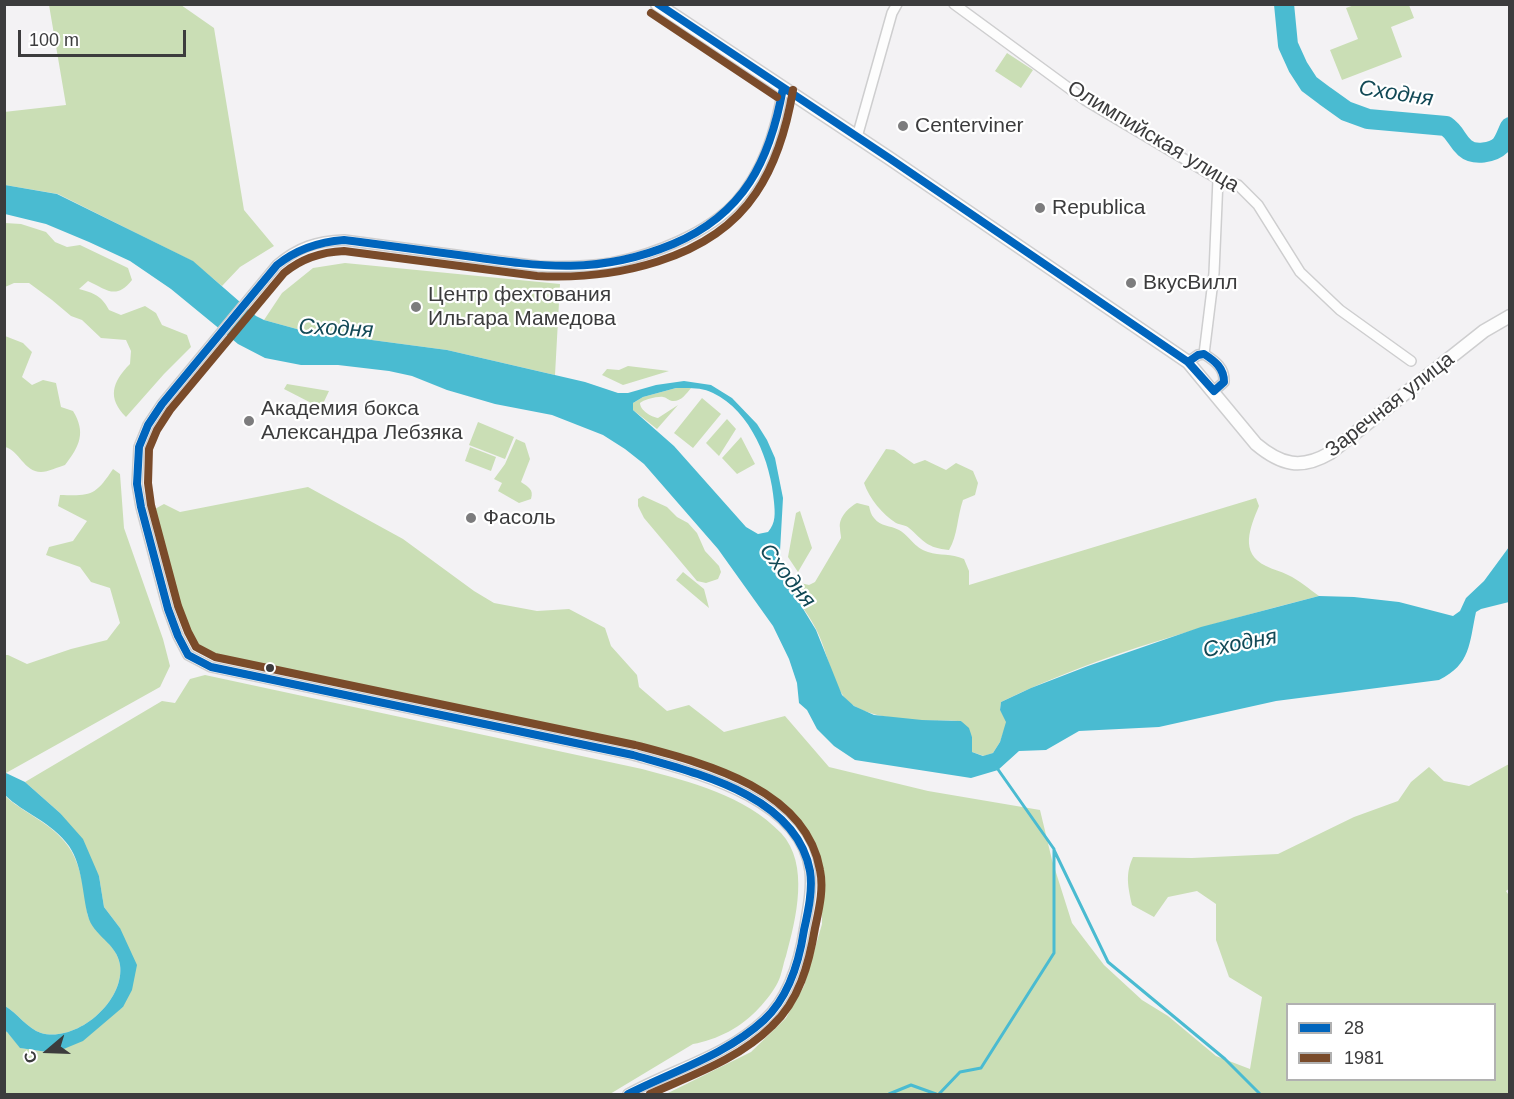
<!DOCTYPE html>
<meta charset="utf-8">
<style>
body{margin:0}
#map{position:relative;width:1514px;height:1099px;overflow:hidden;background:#f3f2f4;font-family:Arial,sans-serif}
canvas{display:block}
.frame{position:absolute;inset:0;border:6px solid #3c3c3d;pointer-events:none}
.legend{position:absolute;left:1286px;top:1003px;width:210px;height:78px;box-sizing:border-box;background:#fff;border:2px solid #b1b1b1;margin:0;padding:8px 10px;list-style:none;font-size:18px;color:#3c3c3d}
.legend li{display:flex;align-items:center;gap:12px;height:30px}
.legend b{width:30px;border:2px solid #b1b1b1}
.north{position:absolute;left:18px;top:1021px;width:60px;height:60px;-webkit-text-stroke:4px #fff;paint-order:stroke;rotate:251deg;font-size:16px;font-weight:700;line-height:24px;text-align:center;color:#3c3c3d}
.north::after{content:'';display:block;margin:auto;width:21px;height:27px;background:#3c3c3d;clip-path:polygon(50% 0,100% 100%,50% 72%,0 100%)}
.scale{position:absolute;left:18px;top:30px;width:168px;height:27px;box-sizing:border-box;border:3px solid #3c3c3d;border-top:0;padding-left:8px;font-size:18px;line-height:21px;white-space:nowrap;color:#3c3c3d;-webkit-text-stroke:4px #fff;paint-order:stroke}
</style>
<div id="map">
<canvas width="1514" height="1099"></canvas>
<div class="frame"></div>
<ul class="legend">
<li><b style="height:8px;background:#0065bd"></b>28</li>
<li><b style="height:8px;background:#7a4b2a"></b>1981</li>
</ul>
<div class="north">С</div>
<div class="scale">100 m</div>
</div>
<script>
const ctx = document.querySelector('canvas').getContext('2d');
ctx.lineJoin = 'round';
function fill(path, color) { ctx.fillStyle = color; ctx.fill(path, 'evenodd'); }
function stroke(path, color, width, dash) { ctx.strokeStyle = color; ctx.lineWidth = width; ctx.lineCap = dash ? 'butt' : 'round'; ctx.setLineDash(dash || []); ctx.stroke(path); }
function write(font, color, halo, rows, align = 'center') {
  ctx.font = font + ' Arial,sans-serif'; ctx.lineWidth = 4.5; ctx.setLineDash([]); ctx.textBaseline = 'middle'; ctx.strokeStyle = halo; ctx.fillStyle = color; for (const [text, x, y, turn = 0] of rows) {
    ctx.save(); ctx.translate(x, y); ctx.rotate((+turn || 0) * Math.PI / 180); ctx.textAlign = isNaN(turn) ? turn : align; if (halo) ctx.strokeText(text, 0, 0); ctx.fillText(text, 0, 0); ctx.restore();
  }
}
fill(new Path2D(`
 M1357,4L1409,5L1414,18L1391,27L1402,57L1342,80L1330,50L1358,39L1346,8Z
 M49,5H181L214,28L244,210L274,246L240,267L222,286L192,261L58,194L5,185L4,112L66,105Z
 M1007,53L1033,70L1021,88L995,71Z
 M5,223L21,224L46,232L55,242L67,247L80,245L128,268L132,280C116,300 107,290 88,281L79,289C94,293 102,296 109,310L121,315L145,306L156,313L162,325L187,335L191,347L164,374L126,417C107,398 112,382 130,364L131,351L126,340L101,338L82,320L71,316L52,300L29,283H14L5,287Z
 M345,263L560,284L555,375L447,350L304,331L264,320L282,293L313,268Z
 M5,336L23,343L32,352L22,377L32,385L43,380L56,383L61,407L73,411C86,432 80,446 65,465C58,467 48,472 41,472C24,472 19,450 5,447Z
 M628,366L669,371L623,385L602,375L607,369L619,370Z
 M287,384L329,391L321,408L284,389Z
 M676,388H691C686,394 681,402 672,401C668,400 666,397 663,397C658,396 643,400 640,403C640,410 651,417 658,418L678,405L657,429L633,410V403L643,397Z
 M702,398L721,414L693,448L674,433Z
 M727,419L736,429L719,456L706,443Z
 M478,422L514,437L505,459L469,445Z
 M741,437L755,464L737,474L722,458Z
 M516,439L525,443L530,459L521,482C528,487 534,489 531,499L519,503L498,491L502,483L494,479L505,464Z
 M470,447L496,457L491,471L465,461Z
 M886,449L894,450L914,464L925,460L946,470L956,463L973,471L978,483L975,495L963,500C957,517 958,535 949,550C927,548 924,541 909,528C906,525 901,525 896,523C883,515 869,498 864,483Z
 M113,469L120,474L124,528L163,639L170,666L160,687L6,773L4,655H8L27,664L71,649L107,640L120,623L110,588L91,582L80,567L46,555L49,547L73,541L87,521L58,506L60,495C91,496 95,496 113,469Z
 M308,487L403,539L474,591L494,603L537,611L569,609L605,628L611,646L637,675L639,687L667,711L689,705L724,732L785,716L829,767L928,791L1040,810L1052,860L1072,923L1104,965L1142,1000L1168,1016L1216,1056L1250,1069L1262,997L1229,977L1216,940V904L1197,891L1168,897L1154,917L1132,905C1128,887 1125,874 1133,857L1192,858L1278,854L1354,817L1398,801L1411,782L1429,767L1444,781L1469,786L1509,764L1510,888L1506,891L1510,897L1509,1094H666L751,1052L786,1018L804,986L822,924V882L807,833L780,802L740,778L677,755L240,663L197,649L184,628L153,510L164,504L180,512ZM1288,1004H1494V1080H1288Z
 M643,496L667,507L677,517L688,523L697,533L705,551L719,566L721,572L718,579L706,583L697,581L644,518L638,506V499Z
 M1256,498L1259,506C1250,528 1239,553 1266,566C1273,570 1281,571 1288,575C1299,580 1309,589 1319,596C1211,624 1102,653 1001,702L1000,710L1007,722L1000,742L993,753L984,756L972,752V737L961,721C930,720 860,724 842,694C831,677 826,648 816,629C810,617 801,605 793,594L800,583L809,585L815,582L841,538C841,535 840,532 840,528C838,518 849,507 857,503L869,506C870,510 871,515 874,518C881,527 890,525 899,530C911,537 913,547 928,552C940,556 951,553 964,559L969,571V585Z
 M800,511L812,548L798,572L788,557L796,513Z
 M683,572L704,589L709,608L676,580Z
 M205,675L642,769C691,782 744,795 781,833C810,864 796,919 786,956C783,964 782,974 778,982C774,990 766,1001 759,1008C742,1027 717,1040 693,1044L610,1094H5L4,1031L7,1032L21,1048L54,1053L123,1007L120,928L104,907L99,876L60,813L25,782L162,701L175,703L190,679Z
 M4,795C23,813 52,823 68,846C79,861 82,881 86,898C87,904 86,911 88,916C95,935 117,944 120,965C125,1001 77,1043 41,1033C28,1029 17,1013 5,1006Z`), '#cadeb5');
fill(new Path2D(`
 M5,185L57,194L193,261L256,316L264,320L304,331L447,350L585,382L618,393H628L656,385L684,381L711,385L732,398L757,424L767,440L775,458L783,498L780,551L783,576L816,630L842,695L854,706L874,715L922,720L961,721L969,728L972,737V752L983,756L993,753L1000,742L1006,722L1000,710L1001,702L1031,688L1088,666L1201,627L1319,596L1354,597L1399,602L1453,616L1460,611L1466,598L1484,581L1509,547V602L1481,609L1476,612C1469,644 1471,664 1439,680L1276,701L1159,727L1079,731L1046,750L1019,751L998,770L971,778L855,760L834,746L817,729L807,710L799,703L797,683L789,659L773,626L718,549L644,464L625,449L603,435L552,415L495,404L447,390L412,376L389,371L338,365H301L265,358L238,344L171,289L130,261L89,242L46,224L5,214ZM676,388C689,388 701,387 713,393C751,411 771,462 774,502C775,513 776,523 768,532L758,534L746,527L674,446L633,410V403L643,397Z
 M5,770L6,773L25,782L60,813L83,839L99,876L104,907L120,928L137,965L132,990L123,1007L83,1041L54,1053L20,1048L7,1032L5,1031V1006C17,1013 28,1029 41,1033C77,1043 125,1001 120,965C117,943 93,936 88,916C82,893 83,867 69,846C52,822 23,813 5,795Z`), '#4abbd1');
stroke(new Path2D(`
 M1054,850L1108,962L1225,1059L1260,1094
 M889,1094L911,1085L936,1094
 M939,1094L960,1072L981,1068L1054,953V849L997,768`), '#4abbd1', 3);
stroke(new Path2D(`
 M1284,4L1288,45L1298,67L1309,84L1325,96L1346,111L1368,119L1446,126C1456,133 1456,140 1465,148C1474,156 1493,153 1501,145C1505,140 1507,133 1510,127`), '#4abbd1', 20);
const minor = new Path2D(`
 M954,4L1085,100L1218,179L1238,185L1258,205L1300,272L1340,310L1411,361
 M857,137L892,13L897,4
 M1204,354L1214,273L1218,179
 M1188,362L1198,355L1204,354C1215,361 1225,368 1224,382L1214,391
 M628,1094C673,1069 726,1056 764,1020C789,998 800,958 805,926C808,908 812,889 810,871C801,797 692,772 633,755L211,667L188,655L178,636L168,609L141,507L137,484L139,447L148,425L162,404L277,265C298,247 317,241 344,240L538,266C562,267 587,267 611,263C653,255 709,233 737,201C764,170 777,127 783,88`);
const secondary = new Path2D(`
 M657,4L889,158L1188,362L1256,444C1281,465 1301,470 1330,453L1484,331L1510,316`);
stroke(minor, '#cececf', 12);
stroke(secondary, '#cececf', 15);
stroke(minor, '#fdfdfd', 9);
stroke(secondary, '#fdfdfd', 12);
stroke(new Path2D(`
 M658,4L889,158L1188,362
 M1204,354C1215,361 1224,368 1224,382L1214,391L1188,362L1198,355Z
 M628,1094C673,1071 726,1055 764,1020C789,997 799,963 804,930C808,912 813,890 810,871C796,795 696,773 633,755L211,667L188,655L178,636L168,609L141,507L137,484L139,447L148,425L162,404L277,265C297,249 318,242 344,240C385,245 426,251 466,256C543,267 599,275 673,244C744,214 770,161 783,88`), '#0065bd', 8);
stroke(new Path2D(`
 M651,13L777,97
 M650,1094C692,1075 739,1059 772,1026C799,1001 809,964 815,928C819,909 824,889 820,870C806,788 703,763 635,745L215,657L196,647L188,632L178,606L151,505L148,483L149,449L157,430L170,410L284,273C302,258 321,252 344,251L537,276C612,280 711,261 756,193C777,162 787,126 793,90`), '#7a4b2a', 8);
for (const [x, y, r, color] of [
 [903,126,6,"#7c7c7d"],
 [1040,208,6,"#7c7c7d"],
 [1131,283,6,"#7c7c7d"],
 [416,307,6,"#7c7c7d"],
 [249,421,6,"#7c7c7d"],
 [471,518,6,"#7c7c7d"],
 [270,668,5,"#3c3c3d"]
]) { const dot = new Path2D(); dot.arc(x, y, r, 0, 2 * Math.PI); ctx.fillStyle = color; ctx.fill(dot); stroke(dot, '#fff', 2); }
write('21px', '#3c3c3d', '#fff', [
 ["Centerviner",915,126],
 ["Republica",1052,208],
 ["ВкусВилл",1143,283],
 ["Центр фехтования",428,295],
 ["Ильгара Мамедова",428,319],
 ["Академия бокса",261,409],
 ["Александра Лебзяка",261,433],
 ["Фасоль",483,518]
], 'left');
write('21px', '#3c3c3d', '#fff', [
 ["Олимпийская улица",1153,137,31],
 ["Заречная улица",1390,405,-38]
]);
write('italic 22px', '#124956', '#fff', [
 ["Сходня",1396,94,9],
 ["Сходня",336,329,3],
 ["Сходня",787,576,51],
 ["Сходня",1240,644,-11]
]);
</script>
